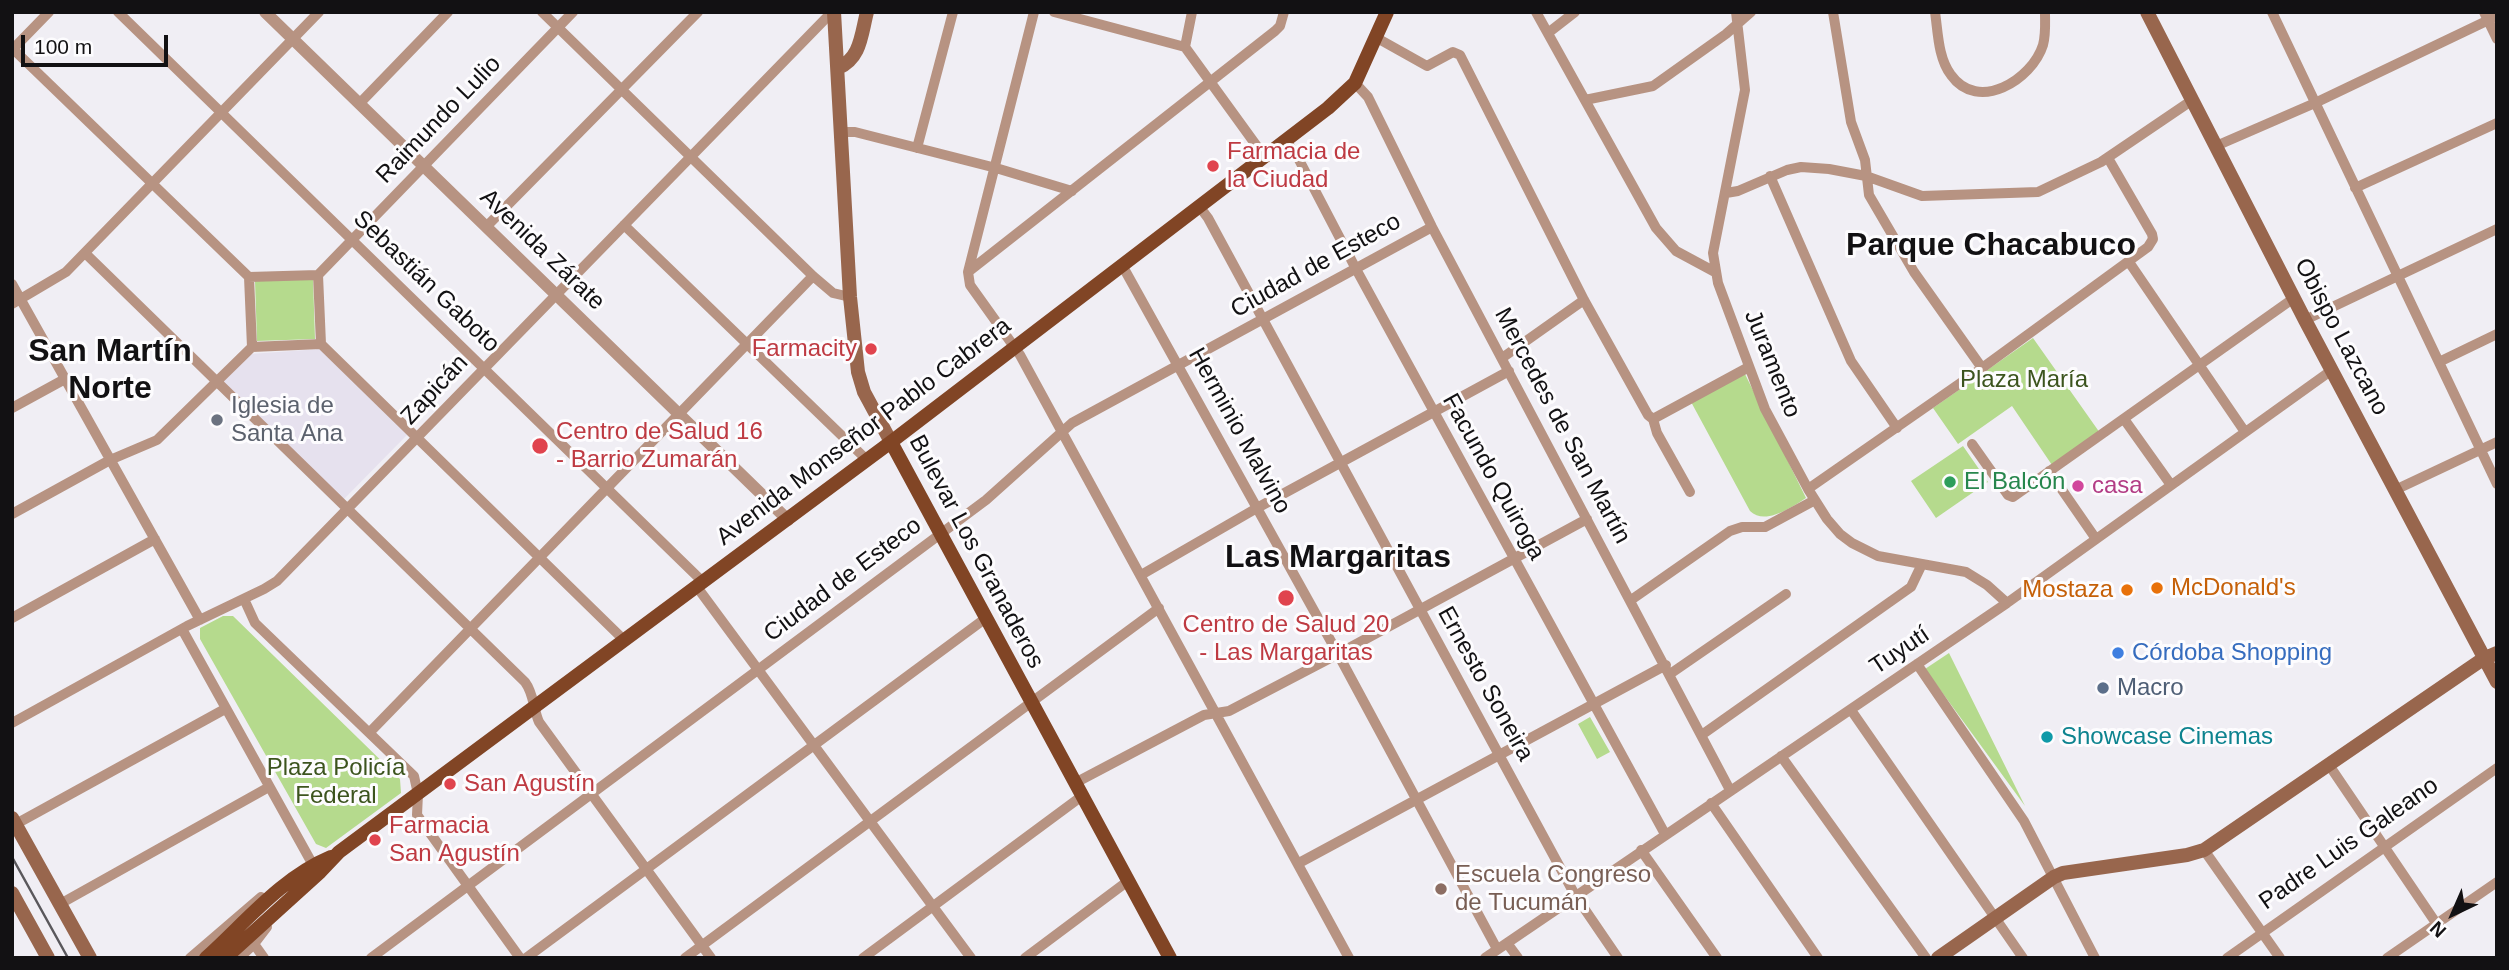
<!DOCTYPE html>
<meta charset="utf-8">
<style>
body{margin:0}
#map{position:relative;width:2509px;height:970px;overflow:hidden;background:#f0eef4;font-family:Arial,sans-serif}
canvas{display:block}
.frame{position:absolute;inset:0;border:14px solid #121113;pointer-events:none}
.north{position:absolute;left:2418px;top:879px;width:70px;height:70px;-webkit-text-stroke:5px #fdfcfe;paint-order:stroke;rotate:224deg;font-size:19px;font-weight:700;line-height:28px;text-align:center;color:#121113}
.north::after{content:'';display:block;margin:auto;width:24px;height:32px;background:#121113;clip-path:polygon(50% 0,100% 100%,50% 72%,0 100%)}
.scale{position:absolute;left:21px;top:35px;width:147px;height:32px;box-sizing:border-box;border:4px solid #121113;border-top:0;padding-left:9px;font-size:21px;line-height:24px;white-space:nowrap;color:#121113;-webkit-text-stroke:5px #fdfcfe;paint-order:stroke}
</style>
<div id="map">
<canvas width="2509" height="970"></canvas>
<div class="frame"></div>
<div class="north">N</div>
<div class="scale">100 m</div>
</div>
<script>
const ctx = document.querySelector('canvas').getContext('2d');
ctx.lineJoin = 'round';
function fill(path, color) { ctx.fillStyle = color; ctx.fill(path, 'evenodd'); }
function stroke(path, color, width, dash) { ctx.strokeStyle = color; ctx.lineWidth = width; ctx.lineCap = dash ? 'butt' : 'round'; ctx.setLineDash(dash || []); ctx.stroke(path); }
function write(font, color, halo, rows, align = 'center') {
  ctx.font = font + ' Arial,sans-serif'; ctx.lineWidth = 6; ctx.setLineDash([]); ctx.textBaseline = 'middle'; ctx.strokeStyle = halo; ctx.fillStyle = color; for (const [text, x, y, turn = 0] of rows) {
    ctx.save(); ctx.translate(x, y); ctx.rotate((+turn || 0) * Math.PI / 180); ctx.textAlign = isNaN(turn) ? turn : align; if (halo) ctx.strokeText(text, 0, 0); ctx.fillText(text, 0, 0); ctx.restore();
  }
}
fill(new Path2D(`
 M320,349L407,435L343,500L222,383L250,354Z`), '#e6e1ee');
fill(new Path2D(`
 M313,279L315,339L257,341L255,281Z
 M2033,338L2100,433L2054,468L2012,406L1958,444L1933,408Z
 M1744,372L1806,498C1792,507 1765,526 1750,511L1690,400Z
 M1963,446L1988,482L1936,518L1911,481Z
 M223,616H233L400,779L401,793L326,848L316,844L200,639V628Z
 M1949,653L2025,806L1925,669Z
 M1590,717L1610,752L1597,759L1578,724Z`), '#b5da8d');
stroke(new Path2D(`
 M118,12L703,582
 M542,12L813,276L833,293L850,297
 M1034,12L968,272L970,285L1020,355L1349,958
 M1054,12L1185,47L1264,156
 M1536,12L1656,228L1676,251L1715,272
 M1736,12L1745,90L1713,253L1718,283L1765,409L1808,489L1827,519L1840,534L1852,543L1878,556L1966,572L1987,585L2007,603
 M1833,12L1851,122L1865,160L1869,195L1914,272L1982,368
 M1935,12C1938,32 1938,58 1951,75C1978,113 2032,80 2043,45C2046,34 2045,23 2045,12
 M2272,12L2497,484
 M2484,12L2497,39
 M1548,33L1575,12
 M1377,38L1427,66L1453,52L1460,55L1584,300L1648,415L1653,419L1657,433L1690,492
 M1185,47L1192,12
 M12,48L249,277
 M12,50L49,12
 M1355,83L1368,97L1432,227L1730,790
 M1585,100L1653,86L1726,34L1751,12
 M360,103L448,12
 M840,132H855L996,168L1072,191
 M1285,140L1296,154L1356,269L1665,834
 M2216,146L2315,103L2497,16
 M917,148L953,12
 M1770,176L1851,361L1897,428
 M2355,188L2497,123
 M1726,193L1738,191L1787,170L1801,167L1829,169L1866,176L1922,196L2038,192L2101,162L2191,101
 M1199,206L1208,218L1575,895L1618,958
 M624,225L867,460
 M487,226L698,12
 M85,253L525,682C534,694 533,708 539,722L711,958
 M2129,262L2245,432
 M1122,265L1338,654L1497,949
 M968,272L1275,31L1280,26L1284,12
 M318,275L321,344L625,641
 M249,277L318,275L573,12
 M12,284L200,620
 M12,304L66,272L319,12
 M2305,320L2497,229
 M252,347L321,344
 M1502,358L1584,300
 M2439,362L2497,334
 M12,408L65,379
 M1653,419L1747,368
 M2124,419L2171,485
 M1972,444L2008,495L2013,497L2294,298
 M2049,471L2096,539
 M1808,489L1982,368L2148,247L2153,239L2152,234L2108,158
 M2395,490L2497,442
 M12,514L110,460L157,440L252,347L249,277
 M1141,575L1257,508L1509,371
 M697,587L971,958
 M244,599L255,623L414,776L418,794L417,815L520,958
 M1631,600L1730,531L1742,527H1765L1815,500
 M12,618L155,539
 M182,629L313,865
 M1917,664L2024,821L2095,958
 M1670,674L1786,594
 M1851,710L2023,958
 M12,723L187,626L264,589L277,581L832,12
 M370,732L813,276
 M1703,734L1911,587L1922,564
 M1781,756L1926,958
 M2329,765L2436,923
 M1075,783L1204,715L1229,711L1338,654L1587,519
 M1711,803L1818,958
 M16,824L225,709
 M1641,850L1717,958
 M2204,850L2280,958
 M1299,863L1666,665
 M60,904L269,787
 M1507,943L1518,958
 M254,944L264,958
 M190,958L261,897
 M239,958L254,944L267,927
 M371,958L986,500L1072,423L1432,227
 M526,958L986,618
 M685,958L1159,608
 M863,958L1082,796
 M1025,958L1128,881
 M1485,958L2007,603L2332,370
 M2227,958L2497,768
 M2387,958L2497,882`), '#b79382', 10);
stroke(new Path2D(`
 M265,12L788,520`), '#b79382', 12);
stroke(new Path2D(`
 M834,12L850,297L858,372L864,392L891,442
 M2147,12L2305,320L2497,682
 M838,68C861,58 861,35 867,12
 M12,818L90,958
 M12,893L48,958
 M1938,958L2054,877L2063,873L2187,855L2204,850L2483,659L2497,653`), '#98664d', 14);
stroke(new Path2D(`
 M891,442L1170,958
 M206,958C246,922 281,878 331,857
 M225,958L320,872L339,852L891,442L1328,108L1355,83L1387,12`), '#814525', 14);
stroke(new Path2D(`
 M12,857L68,958`), '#5a585c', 2.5);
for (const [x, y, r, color] of [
 [1213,166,7,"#e0444e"],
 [871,349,7,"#e0444e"],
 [217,420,7,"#6b7280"],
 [540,446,9,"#e0444e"],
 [1950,482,7,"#2e9e5b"],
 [2078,486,7,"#d1479c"],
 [2157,588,7,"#e8710a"],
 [2127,590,7,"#e8710a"],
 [1286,598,9,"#e0444e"],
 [2118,653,7,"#3f7fe0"],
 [2103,688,7,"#5c6f8a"],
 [2047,737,7,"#0f9aa8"],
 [450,784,7,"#e0444e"],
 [375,840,7,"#e0444e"],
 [1441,889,7,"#8d6e63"]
]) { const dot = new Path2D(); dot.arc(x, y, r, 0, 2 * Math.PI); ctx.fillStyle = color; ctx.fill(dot); stroke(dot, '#fdfcfe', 2.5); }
write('24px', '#121113', '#fdfcfe', [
 ["Raimundo Lulio",439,120,-46],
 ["Avenida Zárate",542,250,44],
 ["Ciudad de Esteco",1316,266,-29],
 ["Sebastián Gaboto",426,282,44],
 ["Obispo Lazcano",2341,337,62],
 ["Juramento",1772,364,68],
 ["Zapicán",435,390,-47],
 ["Mercedes de San Martín",1562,426,62],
 ["Herminio Malvino",1239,431,61],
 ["Avenida Monseñor Pablo Cabrera",864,432,-37],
 ["Facundo Quiroga",1493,477,61],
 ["Bulevar Los Granaderos",976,552,62],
 ["Ciudad de Esteco",843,580,-37],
 ["Tuyutí",1900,651,-34],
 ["Ernesto Soneira",1485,684,61],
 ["Padre Luis Galeano",2349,844,-35]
]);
write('24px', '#be3a42', '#fdfcfe', [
 ["Farmacia de",1227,152],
 ["la Ciudad",1227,180],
 ["Farmacity",857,349,"right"],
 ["Centro de Salud 16",556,432],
 ["- Barrio Zumarán",556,460],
 ["Centro de Salud 20",1286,625,"center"],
 ["- Las Margaritas",1286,653,"center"],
 ["San Agustín",464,784],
 ["Farmacia",389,826],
 ["San Agustín",389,854]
], 'left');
write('24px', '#3c541e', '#fdfcfe', [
 ["Plaza María",2024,380],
 ["Plaza Policía",336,768],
 ["Federal",336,796]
]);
write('24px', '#5b616d', '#fdfcfe', [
 ["Iglesia de",231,406],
 ["Santa Ana",231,434]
], 'left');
write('24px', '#27864d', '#fdfcfe', [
 ["El Balcón",1964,482]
], 'left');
write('24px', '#b23c85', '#fdfcfe', [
 ["casa",2092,486]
], 'left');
write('24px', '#c56008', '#fdfcfe', [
 ["McDonald's",2171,588],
 ["Mostaza",2113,590,"right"]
], 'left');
write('24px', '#366cbe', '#fdfcfe', [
 ["Córdoba Shopping",2132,653]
], 'left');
write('24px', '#4e5e75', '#fdfcfe', [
 ["Macro",2117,688]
], 'left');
write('24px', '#0d838f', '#fdfcfe', [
 ["Showcase Cinemas",2061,737]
], 'left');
write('24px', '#785e54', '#fdfcfe', [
 ["Escuela Congreso",1455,875],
 ["de Tucumán",1455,903]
], 'left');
write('bold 32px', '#121113', '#fdfcfe', [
 ["Parque Chacabuco",1991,246],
 ["San Martín",110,352],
 ["Norte",110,389],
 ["Las Margaritas",1338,558]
]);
</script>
